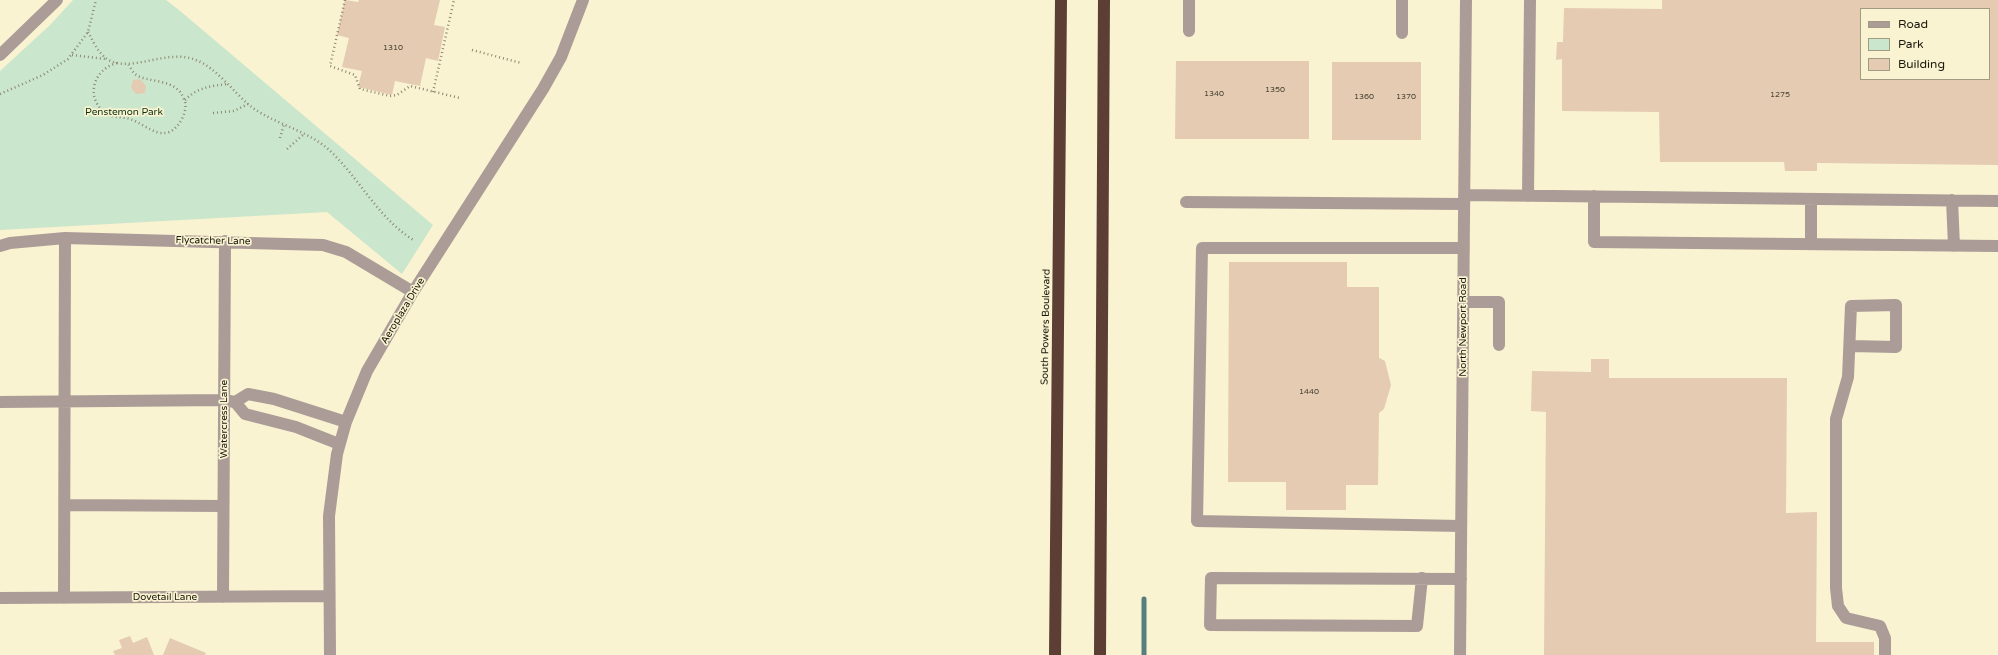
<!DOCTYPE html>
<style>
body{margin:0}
#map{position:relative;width:1998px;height:655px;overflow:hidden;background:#f9f3d1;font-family:"Varela Round",sans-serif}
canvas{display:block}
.legend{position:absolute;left:1860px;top:8px;width:130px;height:72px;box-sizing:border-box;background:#f9f3d1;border:1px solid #a09b82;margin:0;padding:5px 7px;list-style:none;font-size:12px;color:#1a180c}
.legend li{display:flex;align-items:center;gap:8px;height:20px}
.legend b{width:20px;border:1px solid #a09b82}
</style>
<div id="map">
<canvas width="1998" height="655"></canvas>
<ul class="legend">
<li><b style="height:5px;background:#ac9c97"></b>Road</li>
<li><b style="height:11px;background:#cae6cc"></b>Park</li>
<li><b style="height:11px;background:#e4cbb2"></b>Building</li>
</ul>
</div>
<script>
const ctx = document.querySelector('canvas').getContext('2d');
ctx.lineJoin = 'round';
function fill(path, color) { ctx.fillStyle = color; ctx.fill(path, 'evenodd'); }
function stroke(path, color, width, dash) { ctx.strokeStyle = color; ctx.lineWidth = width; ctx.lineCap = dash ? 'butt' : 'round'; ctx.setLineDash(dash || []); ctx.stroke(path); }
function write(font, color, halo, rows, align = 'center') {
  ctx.font = font + ' "Varela Round",sans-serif'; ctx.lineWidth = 3.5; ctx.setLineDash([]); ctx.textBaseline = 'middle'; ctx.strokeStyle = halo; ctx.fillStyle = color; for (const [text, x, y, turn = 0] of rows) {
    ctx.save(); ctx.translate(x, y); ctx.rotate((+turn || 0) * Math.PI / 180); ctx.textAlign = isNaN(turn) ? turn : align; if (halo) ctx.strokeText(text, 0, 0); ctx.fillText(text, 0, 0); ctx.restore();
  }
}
fill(new Path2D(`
 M73,0H166L179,10L433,225L402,274L327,212L0,230V71L50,25Z`), '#cae6cc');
stroke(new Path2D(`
 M1144,599V655`), '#577e7d', 5);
fill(new Path2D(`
 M345,0L358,2L359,0H440L434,25L445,27L438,61L426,58L420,86L395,81L392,95L358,87L362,71L342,67L349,38L337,35Z
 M1662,0H1998V165L1817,163V171H1785L1784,162H1660L1659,112L1562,111V59L1556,60L1557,42H1563L1564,8L1662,9ZM1861,9H1989V79H1861Z
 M1176,61H1309V139H1175Z
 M1332,62H1421V140H1332Z
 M140,79L146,86L145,93L136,94L131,88L133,80Z
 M1229,262H1347V287H1379V358L1385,361L1391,385L1384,409L1379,413L1378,485H1346V510H1286V482H1228Z
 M1591,359H1609V378H1787L1786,513L1817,512L1816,642H1874V655H1544L1546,412L1531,411L1532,371L1591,372Z
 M130,636L133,643L147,637L154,655H115L113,651L122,648L119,640Z
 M170,638L206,653L205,655H163Z`), '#e4cbb2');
stroke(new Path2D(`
 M345,0L330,66L355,75L360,89L390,96L397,95L410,86L460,98
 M88,32C93,41 98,53 107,59C131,74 167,48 196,60C215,67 233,91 249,105C273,124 305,129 328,149C360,178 377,218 415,241
 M472,50L521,63
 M72,55L106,59
 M117,63C94,69 85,96 104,112C112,119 121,116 130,119C149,126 166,147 182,119C185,112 187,106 184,99C176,77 148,84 135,74C132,71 130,67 128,64
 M433,92L454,0
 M0,94L43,75L68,59L88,32L96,0
 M185,100C198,87 211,86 228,84
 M213,113L234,111L248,104
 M280,138L284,124
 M287,149L304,134`), '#8c8870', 2.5, [1, 3]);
stroke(new Path2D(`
 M1189,0V31
 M1402,0V33
 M0,55L57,0
 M1464,195L1998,201
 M1528,196L1530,0
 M1594,196V242L1998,246
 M1811,199V244
 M1952,200L1954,246
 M1186,202L1464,204
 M0,246L10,243L65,238L323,245L346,252L413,292
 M1463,302H1499V345
 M1851,346L1896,347V305L1851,306L1848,377L1836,419V588L1838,606L1846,618L1880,626L1885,638V655
 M0,402L224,400L235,402
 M339,444L296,427L245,414L235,402L248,394L274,399L346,422
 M66,505L223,506
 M1461,526L1197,521L1202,248H1464
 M1422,578L1417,626L1210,625L1211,578L1461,579
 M223,597L225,241
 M0,598L329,596
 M64,598L65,238
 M330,655L329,516L337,454L346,422L367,371L413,292L543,89L561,57L583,0
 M1460,655L1466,0`), '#ac9c97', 12);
stroke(new Path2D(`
 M1055,655L1061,0
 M1100,655L1104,0`), '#5c3e35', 12);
write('8px', '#4c4536', null, [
 ["1310",393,48],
 ["1350",1275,90],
 ["1340",1214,94],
 ["1275",1780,95],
 ["1360",1364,97],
 ["1370",1406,97],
 ["1440",1309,392]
]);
write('10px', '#0b3313', '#f9f3d1', [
 ["Penstemon Park",124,112]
]);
write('10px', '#1a180c', '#f9f3d1', [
 ["Flycatcher Lane",213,241,1],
 ["Aeroplaza Drive",403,311,-59],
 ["South Powers Boulevard",1046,327,-89],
 ["North Newport Road",1463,327,-90],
 ["Watercress Lane",224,419,-90],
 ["Dovetail Lane",165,597]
]);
</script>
